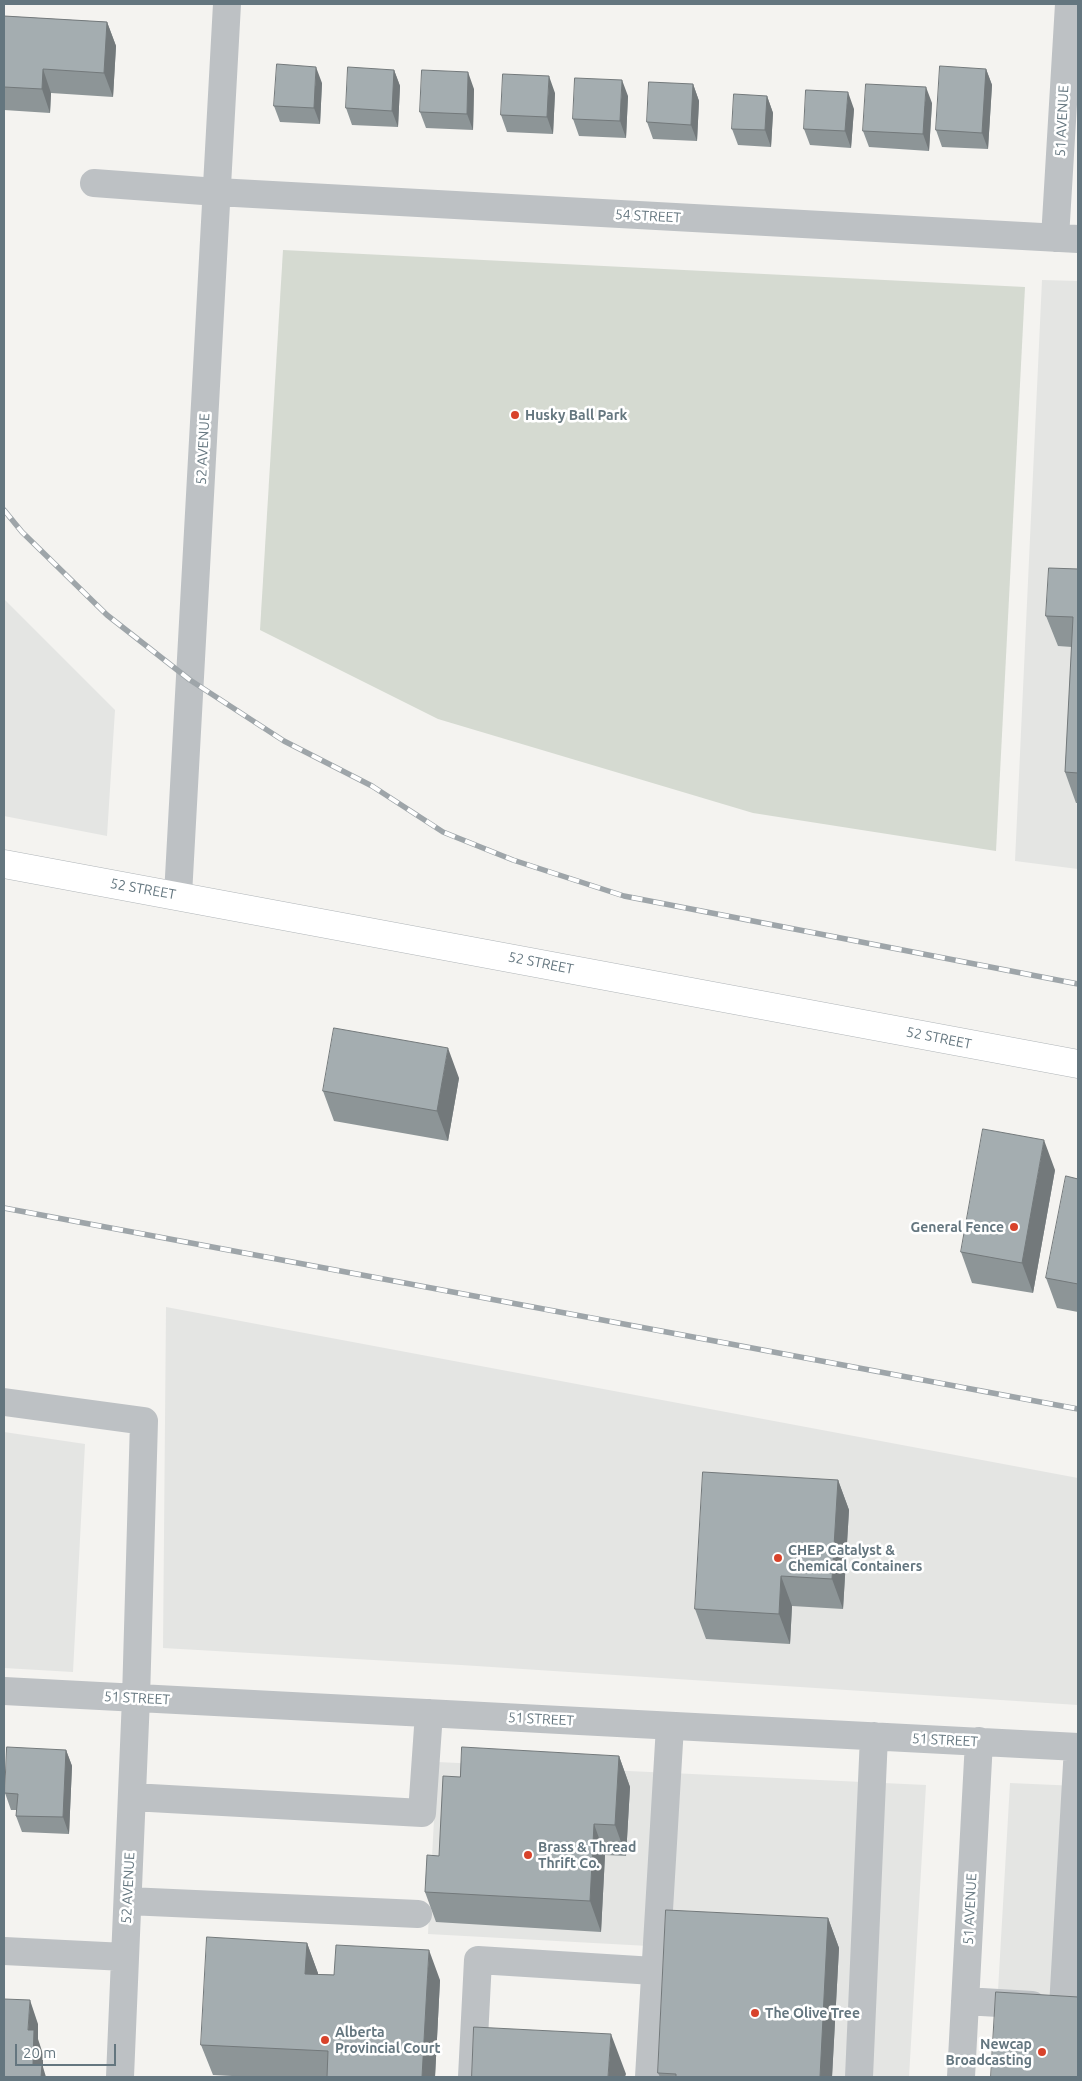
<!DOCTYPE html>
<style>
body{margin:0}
#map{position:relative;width:1082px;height:2081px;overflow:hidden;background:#f4f3f0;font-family:Ubuntu,sans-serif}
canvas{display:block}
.frame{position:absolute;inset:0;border:5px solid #64767f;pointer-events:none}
.scale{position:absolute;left:15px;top:2044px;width:101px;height:22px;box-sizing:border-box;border:2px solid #64767f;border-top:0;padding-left:6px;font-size:15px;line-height:18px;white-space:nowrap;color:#64767f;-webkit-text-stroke:4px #fff;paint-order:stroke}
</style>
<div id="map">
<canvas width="1082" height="2081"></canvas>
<div class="frame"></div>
<div class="scale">20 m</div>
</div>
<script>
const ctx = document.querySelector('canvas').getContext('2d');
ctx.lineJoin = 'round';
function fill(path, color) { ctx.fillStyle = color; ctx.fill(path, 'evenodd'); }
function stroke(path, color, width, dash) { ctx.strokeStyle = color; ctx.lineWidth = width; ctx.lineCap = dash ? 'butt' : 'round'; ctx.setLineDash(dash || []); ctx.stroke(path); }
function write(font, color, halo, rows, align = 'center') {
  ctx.font = font + ' Ubuntu,sans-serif'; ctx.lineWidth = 5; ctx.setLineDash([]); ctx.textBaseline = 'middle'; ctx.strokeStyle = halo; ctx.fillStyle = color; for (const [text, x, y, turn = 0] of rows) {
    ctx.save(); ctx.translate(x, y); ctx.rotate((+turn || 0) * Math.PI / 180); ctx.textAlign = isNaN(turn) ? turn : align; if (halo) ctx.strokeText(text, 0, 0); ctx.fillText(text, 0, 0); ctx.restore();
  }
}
fill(new Path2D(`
 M1042,280L1078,281V869L1015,861Z
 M4,599L115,710L107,836L4,816Z
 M166,1307L1078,1478V1705L461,1665L163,1648Z
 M4,1432L85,1444L73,1672L4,1668Z
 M437,1762L926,1785L909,2077H659L667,1947L428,1934Z
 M1010,1783L1078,1786V2077H993Z`), '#e4e5e3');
fill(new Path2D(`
 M283,250L1025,287L996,851L753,813L438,719L260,630Z`), '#d5dad1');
const major = new Path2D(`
 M4,864L1078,1064`);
stroke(major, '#b0b5b8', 29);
stroke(new Path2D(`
 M94,183L217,192L1078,239
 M1055,238L1069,4
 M178,895L227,4
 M4,1402L144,1421L136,1698L120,2077
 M4,1691L1078,1747
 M132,1797L422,1813L429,1713
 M128,1901L418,1914
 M4,1951L125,1957
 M965,2001L1032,2005
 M1063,2007L1078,1747
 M472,2077L478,1960L654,1971
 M649,2077L670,1726
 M859,2077L874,1736
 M961,2077L979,1741`), '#bdc1c4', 28);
stroke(major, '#fff', 28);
const rail = new Path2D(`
 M4,510L22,532L107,615L190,680L284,741L372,786L443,832L513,860L624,896L1078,984
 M4,1208L1078,1409`);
stroke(rail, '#9ea5a9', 5.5);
stroke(rail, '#fff', 4, [11]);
fill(new Path2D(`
 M4,16L107,22L116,46L113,97L51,93L50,113L4,110Z
 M986,69L992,85L988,149L942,147L936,130Z
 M394,70L400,86L398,127L352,125L346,108Z
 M322,83L320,124L280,122L274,106Z
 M693,84L699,101L697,141L653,139L647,122Z
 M474,89L473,130L426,128L420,112Z
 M555,93L553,134L507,132L501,115Z
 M628,96L626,138L579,136L573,119Z
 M767,96L773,113L771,147L738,145L732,129Z
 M932,103L929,151L869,147L863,131Z
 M854,109L851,148L810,145L804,129Z
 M1078,569V803H1076L1065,772L1072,647L1058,646L1046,616Z
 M459,1078L448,1141L334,1121L323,1091Z
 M1055,1170L1033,1293L972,1283L961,1252Z
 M1078,1179V1312L1057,1308L1046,1278Z
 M838,1480L849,1510L843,1609L792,1606L790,1644L706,1639L695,1609Z
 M66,1750L72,1766L69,1834L22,1832L16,1816L17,1810H11L5,1793Z
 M619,1756L630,1787L626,1856L605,1855L601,1932L436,1922L425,1892L439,1856L460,1777Z
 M828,1918L839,1948L832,2077H660L658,2073Z
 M307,1943L318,1974L440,1980L435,2077H251L213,2075L201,2045Z`), '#8d9597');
fill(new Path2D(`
 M107,22L116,46L113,97L104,73Z
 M316,67L322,83L320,124L314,108Z
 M43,69L51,93L50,113L42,89Z
 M986,69L992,85L988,149L982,133Z
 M394,70L400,86L398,127L392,111Z
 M468,72L474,89L473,130L467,114Z
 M549,76L555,93L553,134L547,117Z
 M622,80L628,96L626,138L620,121Z
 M693,84L699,101L697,141L691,125Z
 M926,87L932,103L929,151L923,134Z
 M848,92L854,109L851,148L845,131Z
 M767,96L773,113L771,147L765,130Z
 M448,1048L459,1078L448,1141L437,1111Z
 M1044,1140L1055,1170L1033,1293L1022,1263Z
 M838,1480L849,1510L843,1609L832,1579Z
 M781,1576L792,1606L790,1644L779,1614Z
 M66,1750L72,1766L69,1834L63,1817Z
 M619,1756L630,1787L626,1856L615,1825Z
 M594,1824L605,1855L601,1932L590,1901Z
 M828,1918L839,1948L832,2077H820Z
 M307,1943L318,1973L317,2004L305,1974Z
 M429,1950L440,1980L435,2077H422Z
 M30,2000L38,2024V2039L43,2054V2067L46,2077H37L33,2064L28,2030Z
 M611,2034L626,2074L625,2077H608Z`), '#73797b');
const building = new Path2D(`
 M4,16L107,22L104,73L43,69L42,89L4,87Z
 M277,64L316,67L314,108L274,106Z
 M940,66L986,69L982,133L936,130Z
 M348,67L394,70L392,111L346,108Z
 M422,70L468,72L467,114L420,112Z
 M503,74L549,76L547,117L501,115Z
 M575,78L622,80L620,121L573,119Z
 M649,82L693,84L691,125L647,122Z
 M866,84L926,87L923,134L863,131Z
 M806,90L848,92L845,131L804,129Z
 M734,94L767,96L765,130L732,129Z
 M1049,568L1078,569V773L1065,772L1073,617L1046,616Z
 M334,1028L448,1048L437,1111L323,1091Z
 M983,1129L1044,1140L1022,1263L961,1252Z
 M1066,1176L1078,1179V1284L1046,1278Z
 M703,1472L838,1480L832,1579L781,1576L779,1614L695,1609Z
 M7,1747L66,1750L63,1817L16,1816L18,1794L5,1793Z
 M462,1747L619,1756L615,1825L594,1824L590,1901L425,1892L427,1855L439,1856L443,1776L460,1777Z
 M666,1910L828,1918L820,2077H676V2074L658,2073Z
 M207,1937L307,1943L305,1974L334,1975L336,1945L429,1950L422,2077H327L328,2051L201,2045Z
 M996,1992L1078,1997V2077H991Z
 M4,1999L30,2000L28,2030H34L33,2064L42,2065L41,2077H4Z
 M474,2027L611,2034L608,2077H472Z`);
fill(building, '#a4adb0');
stroke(building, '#73797b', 1);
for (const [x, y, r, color] of [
 [515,415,5,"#d8432b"],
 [1014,1227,5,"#d8432b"],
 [778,1558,5,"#d8432b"],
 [528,1855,5,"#d8432b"],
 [755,2013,5,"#d8432b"],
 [325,2040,5,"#d8432b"],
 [1042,2052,5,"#d8432b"]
]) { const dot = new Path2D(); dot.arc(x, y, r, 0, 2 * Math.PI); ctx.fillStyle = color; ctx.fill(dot); stroke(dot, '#fff', 2); }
write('14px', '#64767f', '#fff', [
 ["51 AVENUE",1062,121,-87],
 ["54 STREET",648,216,3],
 ["52 AVENUE",203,449,-87],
 ["52 STREET",143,889,10],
 ["52 STREET",541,963,11],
 ["52 STREET",939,1038,11],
 ["51 STREET",137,1698,3],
 ["51 STREET",541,1719,3],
 ["51 STREET",945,1740,3],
 ["52 AVENUE",128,1888,-87],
 ["51 AVENUE",970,1909,-87]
]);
write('bold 14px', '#64767f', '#fff', [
 ["Husky Ball Park",525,415],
 ["General Fence",1004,1227,"right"],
 ["CHEP Catalyst &",788,1550],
 ["Chemical Containers",788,1566],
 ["Brass & Thread",538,1847],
 ["Thrift Co.",538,1863],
 ["The Olive Tree",765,2013],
 ["Alberta",335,2032],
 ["Provincial Court",335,2048],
 ["Newcap",1032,2044,"right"],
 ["Broadcasting",1032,2060,"right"]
], 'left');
</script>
